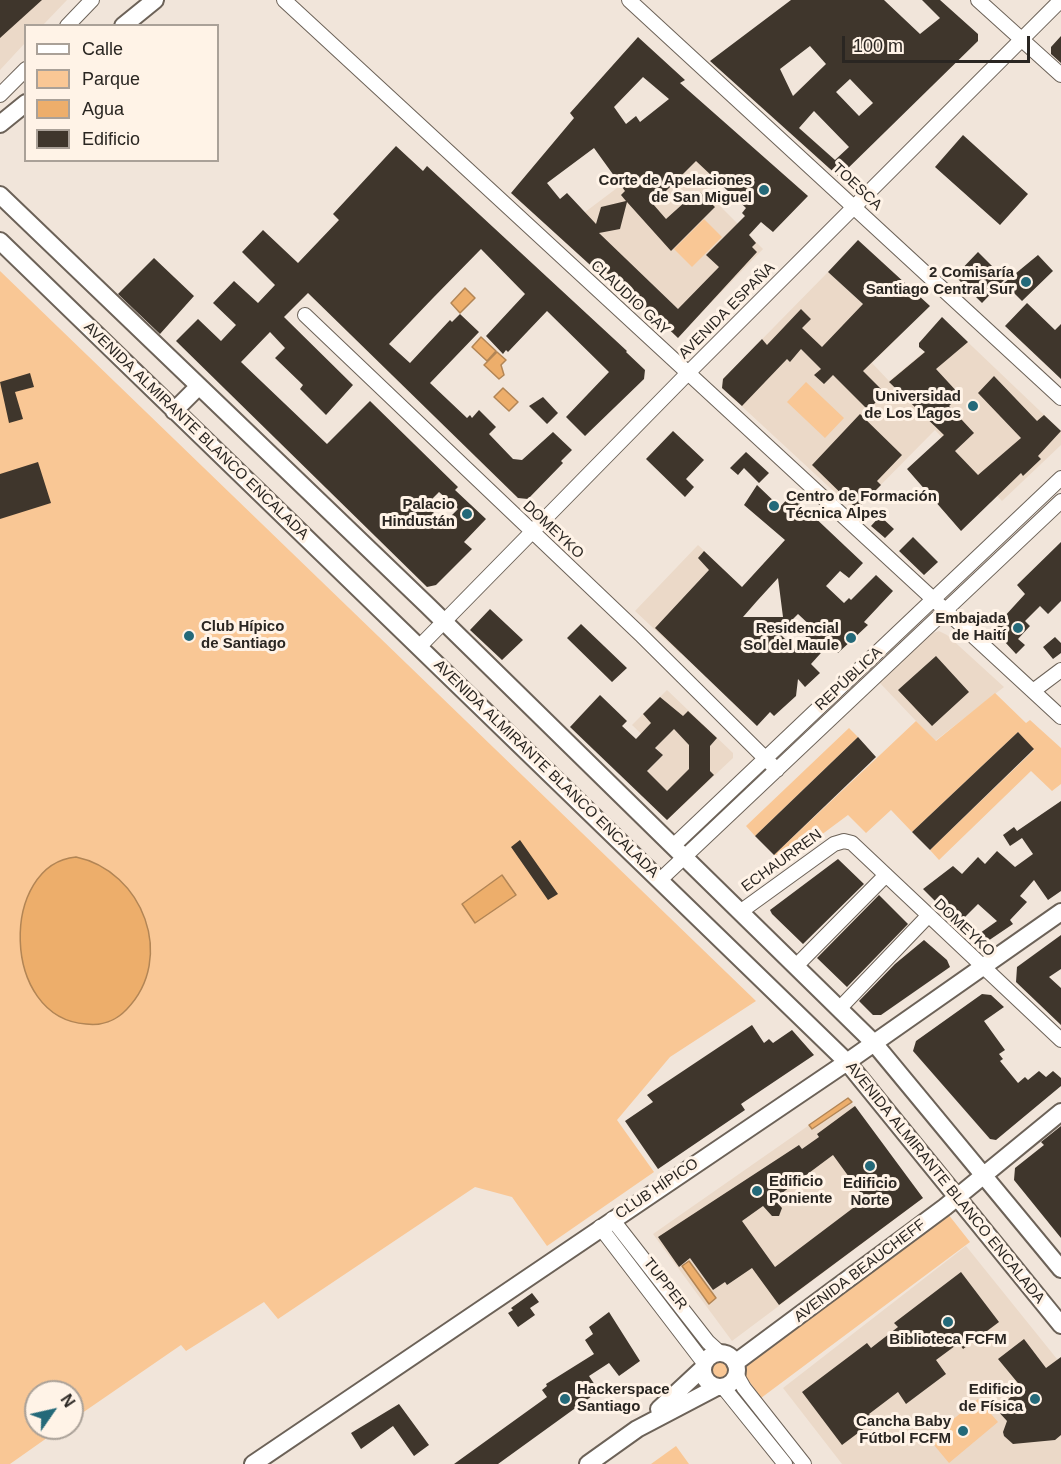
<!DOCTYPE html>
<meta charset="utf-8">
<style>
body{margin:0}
#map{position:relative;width:1061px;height:1464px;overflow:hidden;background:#f1e5da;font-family:Helvetica,sans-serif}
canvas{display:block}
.legend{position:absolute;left:24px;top:24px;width:195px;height:138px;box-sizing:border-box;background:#fff3e7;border:2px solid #aaa198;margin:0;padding:8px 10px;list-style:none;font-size:18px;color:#2a2622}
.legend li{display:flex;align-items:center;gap:12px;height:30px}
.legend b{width:30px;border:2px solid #aaa198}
.north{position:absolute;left:24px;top:1380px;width:60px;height:60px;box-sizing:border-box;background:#fff3e7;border:2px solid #aaa198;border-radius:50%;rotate:56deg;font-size:16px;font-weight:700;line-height:24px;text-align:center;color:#2a2622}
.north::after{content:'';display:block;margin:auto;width:21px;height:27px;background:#246979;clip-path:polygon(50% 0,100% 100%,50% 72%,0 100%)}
.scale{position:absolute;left:842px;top:36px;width:188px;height:27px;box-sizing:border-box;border:3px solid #2a2622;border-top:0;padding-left:8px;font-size:18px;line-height:21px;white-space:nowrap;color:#2a2622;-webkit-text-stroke:4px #fff3e7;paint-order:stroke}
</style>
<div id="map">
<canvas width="1061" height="1464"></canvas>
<ul class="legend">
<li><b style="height:8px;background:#fff"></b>Calle</li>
<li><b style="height:16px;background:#f9c795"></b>Parque</li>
<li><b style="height:16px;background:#edae6b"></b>Agua</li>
<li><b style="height:16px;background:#3f362c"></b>Edificio</li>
</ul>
<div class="north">N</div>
<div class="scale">100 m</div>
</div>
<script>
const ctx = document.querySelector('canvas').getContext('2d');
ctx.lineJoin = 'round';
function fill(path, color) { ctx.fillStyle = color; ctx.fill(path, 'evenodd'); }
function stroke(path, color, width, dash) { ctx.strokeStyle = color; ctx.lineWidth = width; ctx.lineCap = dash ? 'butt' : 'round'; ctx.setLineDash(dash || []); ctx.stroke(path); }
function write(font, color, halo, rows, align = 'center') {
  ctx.font = font + ' Helvetica,sans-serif'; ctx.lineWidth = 6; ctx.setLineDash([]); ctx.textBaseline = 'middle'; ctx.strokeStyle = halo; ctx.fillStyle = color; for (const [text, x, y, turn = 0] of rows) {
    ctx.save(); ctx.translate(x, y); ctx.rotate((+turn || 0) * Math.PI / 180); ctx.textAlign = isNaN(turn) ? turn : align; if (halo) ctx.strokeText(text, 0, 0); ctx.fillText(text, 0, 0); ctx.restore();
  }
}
fill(new Path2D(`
 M0,0H67L43,25L26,26L25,43L0,70Z
 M748,143L705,191L763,249L678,337L654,315L650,319L556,234L674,145Z
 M828,272L898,337L872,363L889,381L953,328L1061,431V445L1002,501L935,430L855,511L722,388L723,379Z
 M698,545L742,587L681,654L635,611Z
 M939,631L947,635L1004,687L935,741L879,682L930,634Z
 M667,690L733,753V758L667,820L633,786L663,755L632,725Z
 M848,1098L923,1198L732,1341L653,1234Z
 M966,1246L1061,1364V1464H842L783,1388Z`), '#ebd9c8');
fill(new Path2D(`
 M704,219L722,237L692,267L674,249Z
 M0,271L756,1001L670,1057L617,1120L654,1172L547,1246L512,1197L475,1187L278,1319L264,1302L186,1351L181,1345L72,1420V1392H36V1428H61L10,1464H0Z
 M806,382L844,418L825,438L787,402Z
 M995,693L1026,723L1030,720L1061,748V784L1052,791L1031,771L939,860L930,850L1034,750L1018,732L912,832L891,810L866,833L848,815L782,864L774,855L916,721L936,741Z
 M849,728L858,737L755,836L746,826Z
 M948,1214L970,1242L761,1398L744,1374L748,1363Z
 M712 1370a8 8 0 1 1 16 0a8 8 0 1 1-16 0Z
 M978,1399L998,1422L949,1463L929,1439Z
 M676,1446L689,1464H651Z`), '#f9c795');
const water = new Path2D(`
 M465,288L475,298L460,313L451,303Z
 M481,337L496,351L487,361L472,347Z
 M497,352L506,360L501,365L504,375L499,379L484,365Z
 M503,388L518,402L509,411L494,397Z
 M76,857C143,871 176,958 127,1009C116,1021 101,1026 86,1024C0,1018 0,864 76,857Z
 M502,875L516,895L475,923L462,904Z
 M848,1098L852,1102L812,1129L809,1125Z
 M689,1261L716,1298L709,1304L682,1266Z`);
fill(water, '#edae6b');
stroke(water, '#b28555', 1.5);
fill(new Path2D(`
 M0,0H42L0,38Z
 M791,0H884L920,34L940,18L922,0H940L978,34V41L839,177L710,61ZM810,46L826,64L793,96L780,69ZM850,79L873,103L859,116L836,92ZM814,111L849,147L835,160L799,128Z
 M1061,36V63L1051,54V47Z
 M638,37L685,80L680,83L808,196L773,232L761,222L749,235L756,243L752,247L757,252L678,338L654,315L650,319L603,269L599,273L511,193L574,118L570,113ZM643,77L669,99L640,122L636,116L626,124L614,107ZM594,148L625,191L621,195L626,201L601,207L596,224L567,193L560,199L547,183ZM696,161L746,208L742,213L745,216L706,255L719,267L678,309L599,233L620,229L627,202L671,251L715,207L700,192L689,203L686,201L666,219L653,204Z
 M963,135L1028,194L1000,225L935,167Z
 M396,146L423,171L427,166L627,351L626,352L645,370L644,379L585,436L566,417L609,372L547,311L508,352L506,350L503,354L486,336L525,294L481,249L433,298L389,344L410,363L450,320L452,322L460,314L479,332L430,383L467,418L470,415L472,418L479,410L496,427L489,434L513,459L522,460L553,432L572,450L561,461L563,463L528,499L518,498L308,293L284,317L353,385L326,415L300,389L303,385L275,358L285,348L270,332L241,362L327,444L370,401L458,487L455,490L486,519L464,542L472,549L436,585L427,587L176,341L198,319L221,341L236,325L213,303L234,281L258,303L275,285L242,252L263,230L298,263L339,220L333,214ZM439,492L458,509L444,523L426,505Z
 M858,240L930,306L863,371L885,393L868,410L833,375L824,384L814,375L821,369L801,349L790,362L787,359L742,406L722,388L723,379L762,339L767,345L801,309L811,319L802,328L822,347L863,304L828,272Z
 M978,252L1005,279L982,303L955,276Z
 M1038,255L1053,271L1022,301L1004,283Z
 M154,258L194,296L160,334L118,294Z
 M1027,303L1055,330L1061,324V379L1005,326Z
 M942,317L968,342L936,369L960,395L949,406L974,433L955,451L978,475L1021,438L978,393L994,376L1037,421L1044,415L1061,431L1038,456L1041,459L1023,476L1021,473L961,531L907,469L944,435L889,382L925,352L919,347V343Z
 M30,373L34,387L15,392L23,419L9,423L0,382Z
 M543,397L558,413L547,424L529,406Z
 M860,414L902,455L877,481L881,485L857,509L812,465Z
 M673,431L704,460L686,479L694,487L685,497L646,459Z
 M746,452L769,473L759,483L744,468L738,475L730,468Z
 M38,462L51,503L0,519V474Z
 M757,485L780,507L791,495L863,563L849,578L840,571L826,586L844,603L849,598L851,600L876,575L893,591L864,622L868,625L838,653L829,644L811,664L820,673L805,687L798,679L796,696L774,716L770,712L757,726L655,628L709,570L698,558L704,551L742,587L785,540L744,505ZM778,578L783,617H743L757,601ZM798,614L813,628L795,649L779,633Z
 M880,516L894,529L885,538L871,526Z
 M913,537L938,562L924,575L899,551Z
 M1061,542V601L1048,614L1040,606L1025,621L1030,626L1018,639L1025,645L1016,654L993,629L1025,594L1017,585Z
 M490,609L523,640L502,660L470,630Z
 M581,624L627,668L612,682L567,638Z
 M1055,637L1061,643V653L1053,659L1043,647Z
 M936,656L969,692L932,726L898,690Z
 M600,695L627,721L622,726L636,739L651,723L643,714L660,697L683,716L688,711L717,738L710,746V771L714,775L667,820L570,727ZM674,729L689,745V769L667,791L647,771L663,755L655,748Z
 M1018,732L1034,749L930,850L912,832Z
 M858,737L876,757L774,855L755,836Z
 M1061,801V891L1048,900L1034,880L1020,896L1027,902L1010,920L1013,924L985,943L979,944L973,938L997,921L978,904L958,924L923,889L953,866L962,874L978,857L985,864L997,851L1015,867L1033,854L1022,838L1010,846L1003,835L1014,827L1017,831Z
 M520,840L558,894L548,900L511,847Z
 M838,859L864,884L803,944L772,914L770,910Z
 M879,895L908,924L847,987L817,958Z
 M1061,935V969L1049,977L1061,988V1025L1016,982L1017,967Z
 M924,940L947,960L950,967L881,1015H873L859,1001L895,964Z
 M982,994L991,995L1004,1007L984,1021L1005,1050L999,1054L1003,1059L1000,1061L1018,1083L1025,1077L1028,1080L1039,1071L1046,1077L1053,1071L1061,1078V1086L996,1140L990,1139L913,1051L916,1041Z
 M752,1025L764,1043L769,1039L773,1043L792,1030L814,1055L741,1104L745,1110L658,1169L625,1121L653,1102L647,1095Z
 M855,1106L923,1198L779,1305L752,1268L727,1285L725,1282L713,1290L690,1258L679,1267L658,1237L799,1145L802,1149L819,1137L817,1134ZM833,1155L865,1199L775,1267L742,1221L763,1206L772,1216H779L782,1208L774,1199Z
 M1061,1126V1238L1014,1180L1015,1168L1044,1145L1041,1142Z
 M961,1272L999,1322L963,1349L959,1343L936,1360L946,1374L906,1404L898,1392L869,1414L874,1421L842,1445L802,1392L867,1343L871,1348L898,1327L894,1323Z
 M532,1293L539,1302L530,1308L535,1315L518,1327L508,1313L513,1310L511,1308Z
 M609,1312L640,1361L619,1376L609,1363L589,1376L599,1391L498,1464H454L547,1397L542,1390L547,1386L546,1384L594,1354L585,1340L593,1334L589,1327Z
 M1024,1339L1046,1368L1061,1357V1435L1055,1440L1013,1444L1004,1436L1003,1432L1007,1421L996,1409L1022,1388L998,1359Z
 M399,1404L429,1445L414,1456L393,1426L361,1449L351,1433Z`), '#3f362c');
const minor = new Path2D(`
 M284,0L1061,717
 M629,0L1061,398
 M978,0L1061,75
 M67,26L92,0
 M0,95L26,69
 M305,315L641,635L777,770
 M419,647L688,373L1061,0
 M1033,691L1061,670
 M673,846L1061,478
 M660,880L1061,501
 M740,912L834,844L844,841L852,843L1061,1040
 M796,966L886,875
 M839,1009L928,916
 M612,1219L708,1342L719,1352
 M600,1227L704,1363
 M736,1374L744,1388L804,1464
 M723,1387L785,1464`);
const major = new Path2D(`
 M123,26L155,0
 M0,124L26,103
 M0,195L427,605L874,1043L1061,1269
 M0,241L847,1062L1061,1325
 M174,411L198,387
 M703 1370a17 17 0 1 1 34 0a17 17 0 1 1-34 0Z
 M735,1363L945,1207L1061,1112
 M659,1409L702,1369
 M253,1464L847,1062L1061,912
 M588,1464L637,1429L717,1387`);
stroke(minor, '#6c6258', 16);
stroke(major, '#6c6258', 20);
stroke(minor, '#fff', 14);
stroke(major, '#fff', 16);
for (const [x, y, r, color] of [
 [764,190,6,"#246979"],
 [1026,282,6,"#246979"],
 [973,406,6,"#246979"],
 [774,506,6,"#246979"],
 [467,514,6,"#246979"],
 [1018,628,6,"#246979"],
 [189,636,6,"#246979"],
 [851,638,6,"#246979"],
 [870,1166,6,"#246979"],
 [757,1191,6,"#246979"],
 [948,1322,6,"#246979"],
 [565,1399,6,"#246979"],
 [1035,1399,6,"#246979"],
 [963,1431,6,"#246979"]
]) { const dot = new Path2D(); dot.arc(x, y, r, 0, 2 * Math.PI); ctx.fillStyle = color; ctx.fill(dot); stroke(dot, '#fff3e7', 2); }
write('bold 15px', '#2a2622', '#fff3e7', [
 ["Corte de Apelaciones",752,181],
 ["de San Miguel",752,198],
 ["2 Comisaría",1014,273],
 ["Santiago Central Sur",1014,290],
 ["Universidad",961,397],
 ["de Los Lagos",961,414],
 ["Centro de Formación",786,497,"left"],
 ["Técnica Alpes",786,514,"left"],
 ["Palacio",455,505],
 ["Hindustán",455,522],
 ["Embajada",1006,619],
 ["de Haití",1006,636],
 ["Club Hípico",201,627,"left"],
 ["de Santiago",201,644,"left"],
 ["Residencial",839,629],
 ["Sol del Maule",839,646],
 ["Edificio",769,1182,"left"],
 ["Poniente",769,1199,"left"],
 ["Edificio",870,1184,"center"],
 ["Norte",870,1201,"center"],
 ["Biblioteca FCFM",948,1340,"center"],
 ["Hackerspace",577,1390,"left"],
 ["Santiago",577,1407,"left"],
 ["Edificio",1023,1390],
 ["de Física",1023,1407],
 ["Cancha Baby",951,1422],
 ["Fútbol FCFM",951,1439]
], 'right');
write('15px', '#2a2622', '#fff3e7', [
 ["TOESCA",857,187,43],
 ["CLAUDIO GAY",630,298,43],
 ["AVENIDA ESPAÑA",727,311,-45],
 ["AVENIDA ALMIRANTE BLANCO ENCALADA",196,431,44],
 ["DOMEYKO",553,530,43],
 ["REPÚBLICA",849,679,-43],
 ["AVENIDA ALMIRANTE BLANCO ENCALADA",546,769,44],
 ["ECHAURREN",782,861,-36],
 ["DOMEYKO",964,928,43],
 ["AVENIDA ALMIRANTE BLANCO ENCALADA",945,1183,51],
 ["CLUB HÍPICO",657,1189,-34],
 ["AVENIDA BEAUCHEFF",860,1271,-37],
 ["TUPPER",665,1284,52]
]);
</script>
